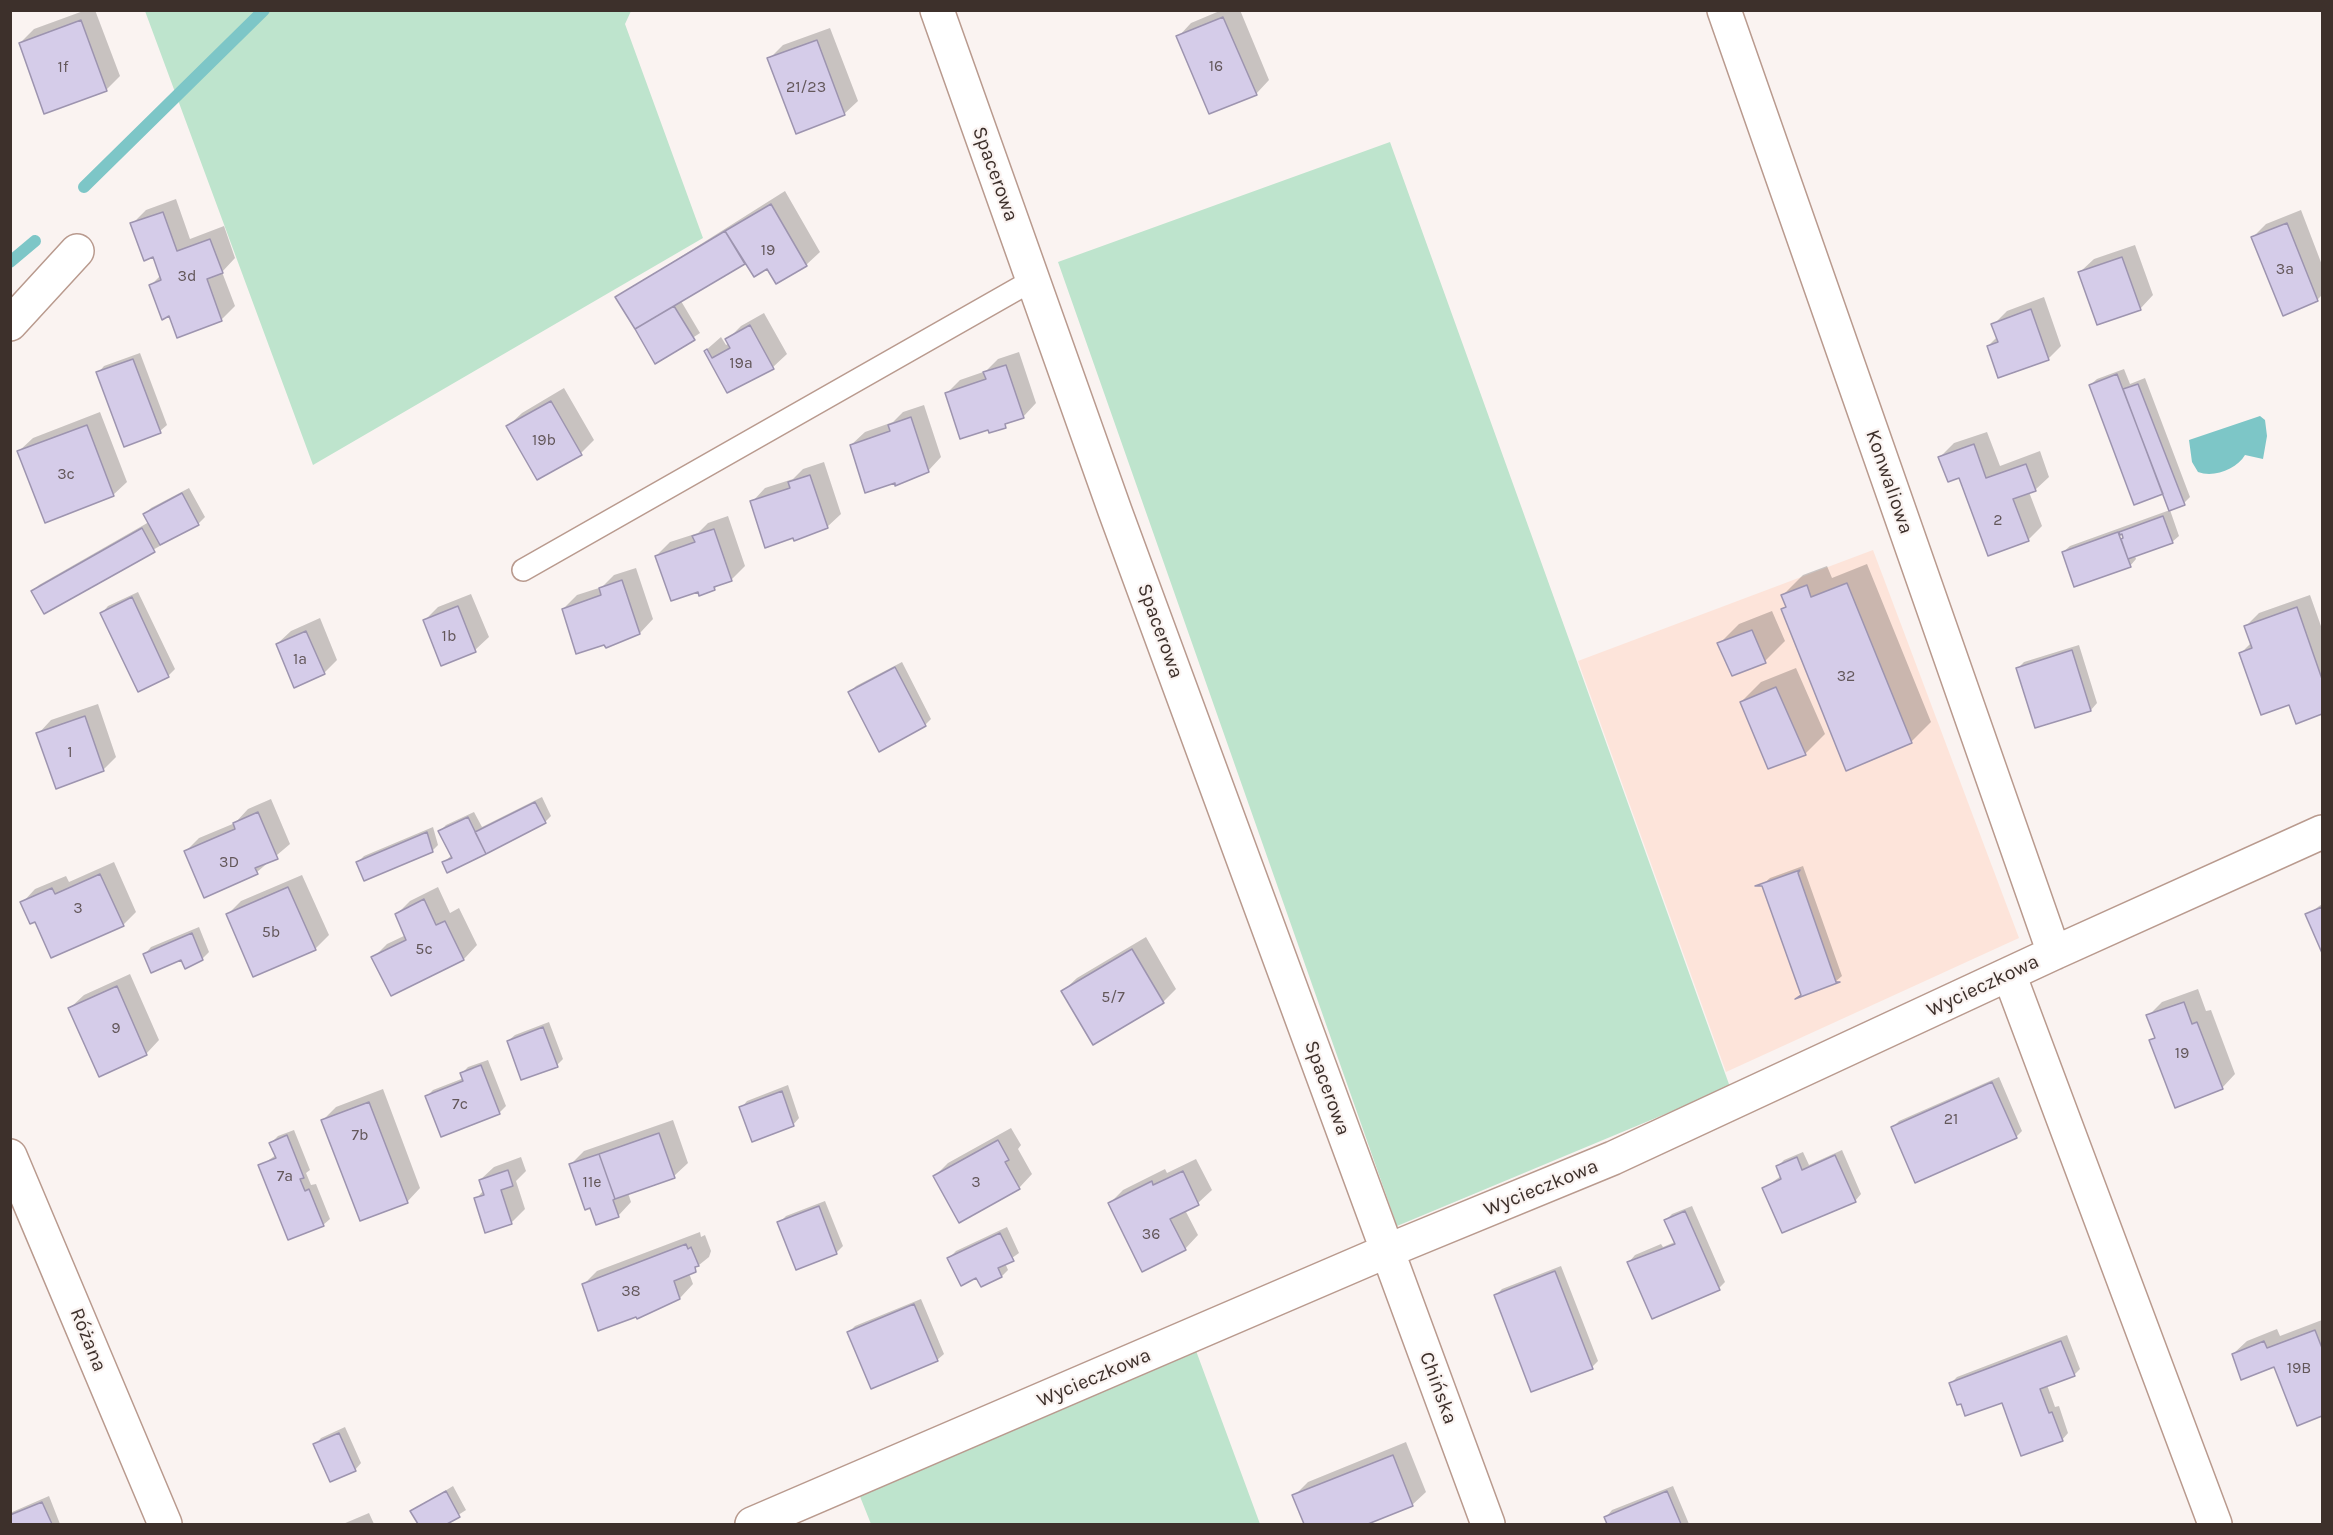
<!DOCTYPE html>
<meta charset="utf-8">
<style>
body{margin:0}
#map{position:relative;width:2333px;height:1535px;overflow:hidden;background:#faf3f1;font-family:Karla,sans-serif}
canvas{display:block}
.frame{position:absolute;inset:0;border:12px solid #3d302b;pointer-events:none}
</style>
<div id="map">
<canvas width="2333" height="1535"></canvas>
<div class="frame"></div>
</div>
<script>
const ctx = document.querySelector('canvas').getContext('2d');
ctx.lineJoin = 'round';
function fill(path, color) { ctx.fillStyle = color; ctx.fill(path, 'evenodd'); }
function stroke(path, color, width, dash) { ctx.strokeStyle = color; ctx.lineWidth = width; ctx.lineCap = dash ? 'butt' : 'round'; ctx.setLineDash(dash || []); ctx.stroke(path); }
function write(font, color, halo, rows, align = 'center') {
  ctx.font = font + ' Karla,sans-serif'; ctx.lineWidth = 4.5; ctx.setLineDash([]); ctx.textBaseline = 'middle'; ctx.strokeStyle = halo; ctx.fillStyle = color; for (const [text, x, y, turn = 0] of rows) {
    ctx.save(); ctx.translate(x, y); ctx.rotate((+turn || 0) * Math.PI / 180); ctx.textAlign = isNaN(turn) ? turn : align; if (halo) ctx.strokeText(text, 0, 0); ctx.fillText(text, 0, 0); ctx.restore();
  }
}
fill(new Path2D(`
 M1873,550L2019,938L1726,1072L1578,661Z`), '#fde4da');
fill(new Path2D(`
 M145,11H631L625,24L703,238L313,465Z
 M1390,142L1730,1087L1397,1226L1058,262Z
 M1195,1348L1260,1524H871L857,1489Z`), '#bee4cd');
fill(new Path2D(`
 M2260,416L2265,420L2267,436L2263,459L2245,455C2237,469 2214,478 2198,472L2192,462L2189,440Z`), '#7dc6c7');
fill(new Path2D(`
 M86,10H95L120,76L106,90L20,43L34,29Z
 M1222,10H1240L1269,80L1256,94L1178,37L1191,23Z
 M830,28L858,101L844,114L769,59L783,45Z
 M785,191L820,252L806,265L768,267L746,261L681,301L700,333L656,362L617,297Z
 M176,199L190,239L224,226L235,258L222,272L235,306L221,320L170,313L151,285L161,275L154,256L132,224L146,210Z
 M2301,210L2322,265V295L2317,300L2253,237L2266,224Z
 M2135,245L2153,295L2140,309L2080,272L2094,259Z
 M2044,297L2061,346L2048,359L1988,346L1997,337L1993,325L2007,311Z
 M764,313L787,354L773,367L728,391L705,351L721,337L726,345L730,343L727,340L741,326Z
 M1019,352L1036,403L1023,417L990,431L947,393L960,380L986,371L998,359Z
 M140,353L167,425L160,431L98,373L104,366Z
 M2124,369L2130,384L2145,378L2190,497L2184,503L2164,492L2090,385L2097,379Z
 M564,388L594,440L581,453L508,426L522,413Z
 M924,405L941,457L928,471L911,479L866,491L851,445L865,432L893,422L903,412Z
 M100,412L127,482L113,495L19,451L33,438Z
 M1987,432L2000,466L2040,451L2049,477L2035,490L2029,492L2042,526L2028,540L1940,457L1954,443Z
 M824,462L841,514L827,527L766,546L752,502L765,488L793,479L803,469Z
 M189,488L205,517L198,524L45,612L33,591L39,585L149,522L145,514L151,508Z
 M2170,510L2179,536L2172,542L2135,556L2136,559L2130,566L2063,552L2070,546ZM2123,532L2125,539L2119,540L2117,534Z
 M728,516L745,566L732,579L720,583L714,589L698,590L656,556L670,542L698,533L708,523Z
 M1867,564L1931,722L1911,742L1783,610L1787,606L1783,595L1803,575L1827,566L1832,578Z
 M636,568L653,619L640,633L563,609L577,595L602,587L614,575Z
 M138,592L175,669L168,676L139,690L102,613L108,606Z
 M471,594L489,637L475,650L424,621L438,607Z
 M2310,595L2322,629V712L2297,722L2290,703L2241,653L2252,642L2246,626L2259,613Z
 M1772,611L1785,641L1765,661L1719,644L1739,624Z
 M320,618L337,660L324,673L277,644L291,631Z
 M2079,645L2097,703L2091,710L2036,727L2017,669L2024,662Z
 M902,662L931,719L925,725L850,692L856,686Z
 M1796,668L1825,734L1805,754L1741,702L1761,682Z
 M98,704L116,757L103,770L38,734L51,720Z
 M542,797L551,816L545,822L444,862L452,855L440,831L446,825L474,812L482,827Z
 M271,799L290,844L257,872L186,851L199,838L235,823L248,809Z
 M433,827L438,845L432,851L358,862L364,856Z
 M114,862L136,912L123,925L36,920L22,903L35,889L66,876L69,882Z
 M1803,866L1842,976L1835,982L1763,884L1770,878Z
 M302,875L329,935L315,949L228,914L241,901Z
 M438,887L450,913L459,908L477,945L464,959L391,994L373,958L387,944L406,935L396,915L410,901Z
 M2322,904V950L2307,915Z
 M199,927L209,952L202,959L145,954L151,947Z
 M1146,937L1176,989L1163,1002L1063,991L1077,978Z
 M130,974L159,1040L146,1054L70,1008L84,995Z
 M2198,989L2206,1011L2211,1010L2235,1074L2222,1088L2151,1040L2156,1036L2148,1016L2162,1002Z
 M549,1022L563,1059L557,1065L508,1041L515,1035Z
 M488,1060L506,1106L499,1113L427,1096L433,1090L464,1078L462,1073L468,1067Z
 M1999,1077L2022,1131L2016,1137L1893,1127L1899,1121Z
 M788,1085L799,1118L793,1125L741,1108L747,1101Z
 M383,1089L420,1188L407,1202L323,1120L336,1107Z
 M673,1120L688,1163L674,1176L628,1193L631,1202L618,1216L570,1165L584,1151Z
 M1011,1128L1021,1145L1018,1149L1032,1174L1019,1188L935,1176L948,1163Z
 M294,1130L310,1170L306,1173L311,1185L316,1184L330,1219L323,1225L260,1166L276,1155L271,1143L278,1136Z
 M1842,1150L1861,1194L1855,1201L1764,1188L1781,1176L1777,1167L1784,1160L1803,1152L1809,1165Z
 M521,1157L526,1171L516,1181L525,1209L512,1222L486,1231L476,1199L484,1190L480,1180L494,1167Z
 M1196,1159L1212,1190L1198,1203L1185,1210L1198,1235L1185,1249L1110,1203L1123,1190L1165,1169L1167,1173Z
 M825,1201L843,1246L836,1253L779,1223L786,1216Z
 M1692,1206L1725,1282L1719,1288L1629,1262L1635,1255L1661,1244L1663,1247L1675,1242L1666,1220L1672,1214Z
 M1007,1227L1019,1253L1005,1263L1008,1270L1002,1276L982,1286L977,1276L949,1258L956,1251Z
 M700,1232L701,1237L705,1235L711,1251L709,1257L689,1273L693,1284L680,1298L638,1317L584,1284L597,1271Z
 M1561,1266L1598,1361L1592,1367L1495,1296L1502,1289Z
 M921,1299L944,1354L937,1360L849,1332L855,1326Z
 M2322,1320V1414L2298,1424L2275,1365L2233,1354L2247,1341L2277,1329L2280,1336Z
 M2067,1335L2080,1369L2074,1375L2047,1385L2055,1407L2059,1406L2068,1433L2062,1440L2003,1401L1961,1402L1951,1383L1957,1377Z
 M345,1427L361,1463L355,1470L315,1445L321,1438Z
 M1406,1442L1426,1492L1412,1505L1364,1524H1306L1294,1496L1308,1482Z
 M453,1486L466,1510L444,1524H419L412,1511Z
 M1673,1486L1689,1524H1609L1606,1517L1612,1510Z
 M49,1496L60,1524H10V1513Z
 M369,1513L374,1524H343Z`), '#0003');
stroke(new Path2D(`
 M84,187L264,10
 M10,262L35,241`), '#7dc6c7', 12);
const building = new Path2D(`
 M1223,17L1257,95L1209,114L1176,36Z
 M81,20L107,91L44,114L19,43Z
 M817,40L845,115L796,134L767,58Z
 M771,204L807,266L776,284L767,269L754,277L725,231Z
 M163,212L177,251L210,239L223,273L207,279L222,321L177,338L169,316L162,320L149,285L161,280L153,257L144,261L130,223Z
 M2287,223L2318,301L2283,316L2251,237Z
 M725,231L745,264L635,329L615,297Z
 M2122,257L2141,310L2097,325L2078,272Z
 M674,306L695,340L655,364L635,329Z
 M2031,309L2049,360L1998,378L1987,346L1998,342L1991,324Z
 M750,325L774,369L727,393L704,351L707,349L712,358L730,348L725,339Z
 M133,359L161,433L124,447L96,372Z
 M1006,365L1024,418L1005,424L1006,428L989,433L988,430L960,439L945,393L986,379L983,372Z
 M2117,374L2163,494L2134,505L2089,385Z
 M2138,384L2185,505L2169,511L2123,389Z
 M551,401L582,455L537,480L506,426Z
 M911,417L929,472L895,486V483L865,493L850,445L890,431L888,425Z
 M87,425L114,496L45,523L17,451Z
 M1974,444L1986,478L2026,464L2036,491L2013,499L2029,541L1988,556L1959,478L1948,482L1938,457Z
 M810,475L828,528L794,541L793,538L765,548L750,501L790,488L788,482Z
 M182,493L199,525L160,545L143,514Z
 M2163,516L2173,543L2128,559L2121,539L2123,538L2122,534L2120,535L2119,532Z
 M142,528L155,552L44,614L31,591Z
 M714,529L732,581L714,587L715,590L699,596L698,592L671,601L655,556L695,542L692,536Z
 M2118,532L2131,567L2074,587L2062,552Z
 M622,580L640,634L606,648L604,645L576,654L562,609L601,595L599,588Z
 M1847,583L1912,743L1846,771L1781,609L1786,607L1781,595L1807,585L1811,597Z
 M132,597L169,677L138,692L100,613Z
 M458,606L476,652L441,666L423,620Z
 M2297,607L2322,679V714L2296,724L2289,705L2261,715L2239,653L2252,648L2244,626Z
 M1752,630L1766,663L1732,676L1717,643Z
 M306,631L325,674L294,688L276,644Z
 M2072,650L2091,711L2035,728L2016,668Z
 M895,667L926,726L879,752L848,692Z
 M1776,687L1806,755L1768,769L1740,702Z
 M85,716L104,771L56,789L36,733Z
 M535,802L546,823L486,854L475,832Z
 M258,812L278,859L255,868L258,874L204,898L184,851L235,829L233,823Z
 M468,817L486,854L447,873L442,862L452,858L438,831Z
 M427,832L433,852L364,881L356,862Z
 M1800,870L1798,873L1836,982H1840L1795,999L1801,995L1762,886H1755Z
 M100,874L124,926L51,958L35,922L30,924L20,902L52,888L55,894Z
 M288,887L316,950L253,977L226,914Z
 M424,899L436,925L445,921L464,960L391,996L371,957L406,940L395,914Z
 M2322,907V953L2305,914Z
 M192,933L203,960L185,969L181,960L151,973L143,954Z
 M1132,949L1164,1003L1093,1045L1061,991Z
 M117,986L147,1055L99,1077L68,1008Z
 M2184,1002L2192,1024L2197,1022L2223,1089L2175,1108L2149,1040L2155,1038L2146,1015Z
 M543,1027L558,1067L521,1080L507,1041Z
 M481,1065L500,1114L441,1137L425,1096L463,1081L460,1073Z
 M1992,1082L2017,1138L1915,1183L1891,1127Z
 M782,1091L794,1126L752,1142L739,1107Z
 M369,1102L408,1203L360,1221L321,1120Z
 M659,1133L675,1178L615,1199L599,1154Z
 M287,1135L304,1178L300,1179L305,1191L309,1189L324,1226L288,1240L258,1165L276,1158L269,1143Z
 M998,1140L1009,1160L1005,1162L1020,1189L959,1223L933,1176Z
 M599,1154L615,1199L613,1200L619,1217L596,1225L590,1208L585,1210L569,1164Z
 M1835,1155L1856,1202L1782,1233L1762,1188L1781,1179L1776,1166L1797,1157L1802,1170Z
 M508,1170L513,1186L501,1190L512,1224L485,1233L474,1198L484,1195L479,1180Z
 M1183,1171L1199,1205L1170,1219L1186,1250L1142,1272L1108,1203L1152,1181L1153,1185Z
 M819,1206L837,1254L796,1270L777,1222Z
 M1685,1211L1720,1290L1652,1319L1627,1262L1675,1244L1664,1220Z
 M1000,1233L1014,1261L998,1268L1002,1277L981,1287L976,1278L961,1286L947,1258Z
 M686,1244L688,1249L691,1247L699,1266L695,1267L696,1272L674,1281L680,1299L637,1319L636,1317L598,1331L582,1284Z
 M1555,1271L1593,1369L1531,1392L1494,1295Z
 M914,1304L938,1361L871,1389L847,1332Z
 M2315,1330L2322,1348V1416L2297,1426L2274,1367L2241,1380L2232,1354L2264,1341L2267,1348Z
 M2061,1341L2075,1376L2040,1389L2049,1413L2052,1412L2063,1441L2021,1456L2002,1403L1965,1416L1961,1404L1957,1405L1949,1383Z
 M339,1433L356,1471L330,1482L313,1444Z
 M1393,1455L1413,1506L1368,1524H1304L1292,1495Z
 M446,1491L460,1517L447,1524H418L410,1511Z
 M1667,1491L1681,1524H1607L1604,1517Z
 M42,1502L52,1524H10V1515Z`);
fill(building, '#d5cce9');
stroke(building, '#9d94af', 1.5);
const lane = new Path2D(`
 M523,570L1033,280`);
const street = new Path2D(`
 M937,10L1115,511L1488,1524
 M1724,10L2054,953
 M10,324L77,251
 M2009,974L2215,1524
 M10,1156L165,1524
 M752,1524L1387,1251L1613,1158L2054,953L2322,832`);
stroke(lane, '#b99a8e', 24);
stroke(street, '#b99a8e', 36);
stroke(lane, '#fff', 21);
stroke(street, '#fff', 33);
write('16px', '#63575a', null, [
 ["16",1216,66],
 ["1f",63,67],
 ["21/23",806,87],
 ["19",768,250],
 ["3a",2285,269],
 ["3d",187,276],
 ["19a",741,363],
 ["19b",544,440],
 ["3c",66,474],
 ["2",1998,520],
 ["1b",449,636],
 ["1a",300,659],
 ["32",1846,676],
 ["1",70,752],
 ["3D",229,862],
 ["3",78,908],
 ["5b",271,932],
 ["5c",424,949],
 ["5/7",1113,997],
 ["9",116,1028],
 ["19",2182,1053],
 ["7c",460,1104],
 ["21",1951,1119],
 ["7b",360,1135],
 ["7a",285,1176],
 ["11e",592,1182],
 ["3",976,1182],
 ["36",1151,1234],
 ["38",631,1291],
 ["19B",2299,1368]
]);
write('20px', '#3d302b', '#faf3f1', [
 ["Spacerowa",995,174,70],
 ["Konwaliowa",1889,482,71],
 ["Spacerowa",1160,631,70],
 ["Wycieczkowa",1983,986,-25],
 ["Spacerowa",1327,1088,70],
 ["Wycieczkowa",1541,1188,-22],
 ["Różana",88,1340,68],
 ["Wycieczkowa",1094,1378,-23],
 ["Chińska",1438,1388,70]
]);
</script>
